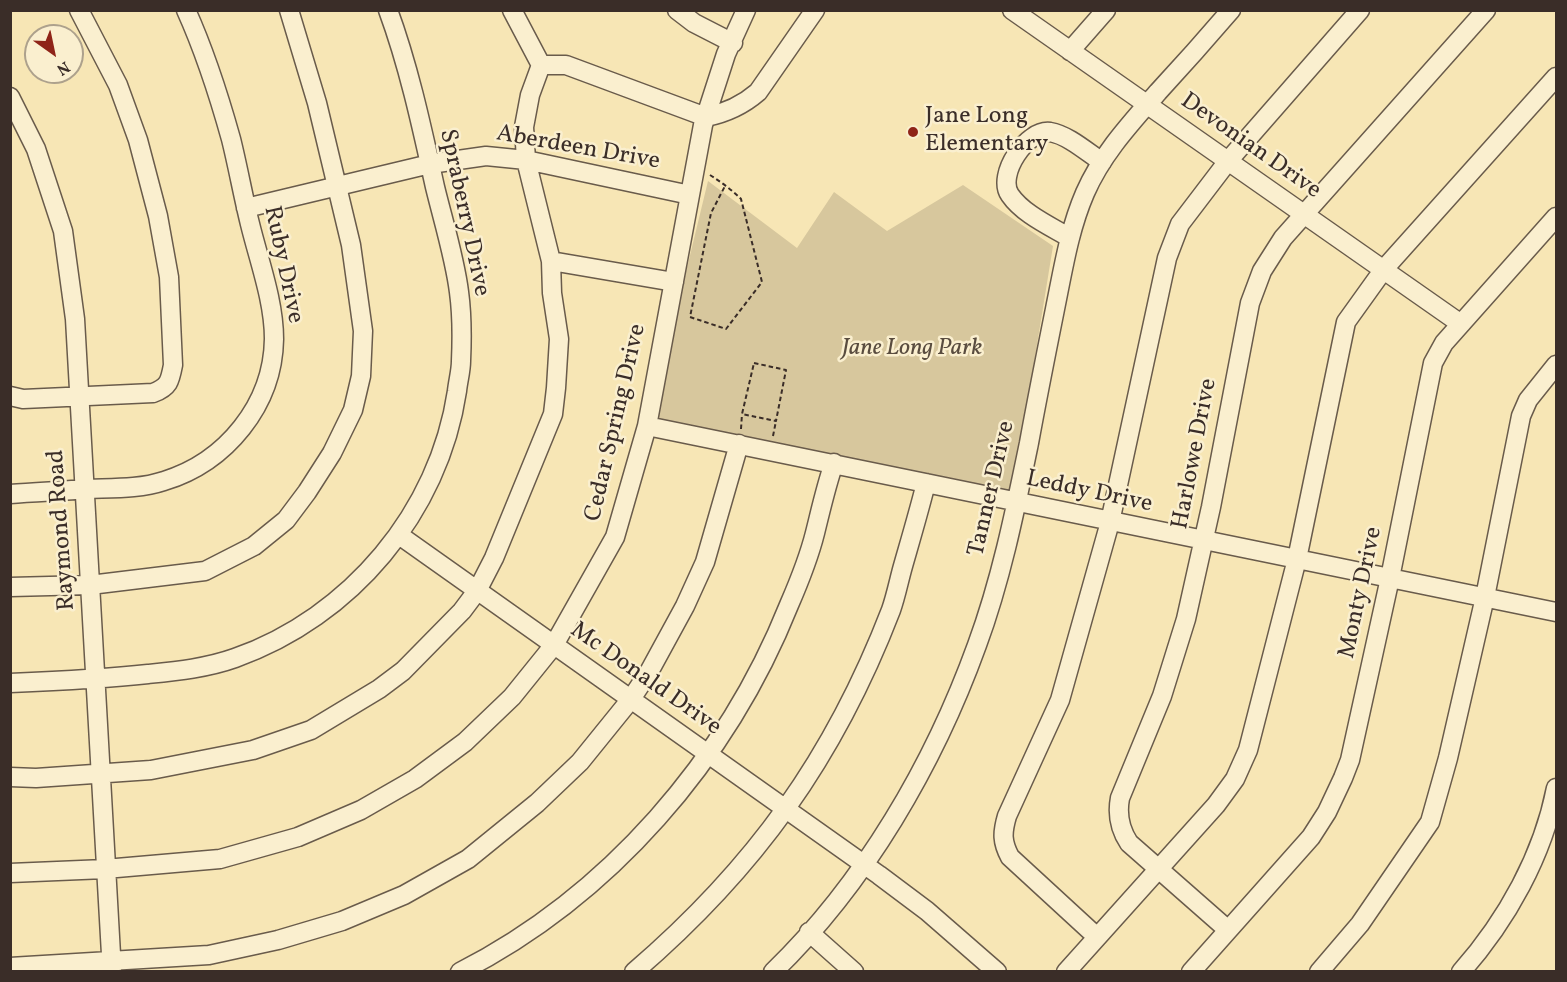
<!DOCTYPE html>
<style>
body{margin:0}
#map{position:relative;width:1567px;height:982px;overflow:hidden;background:#f7e6b5;font-family:Vollkorn,serif}
canvas{display:block}
.frame{position:absolute;inset:0;border:12px solid #3a2d28;pointer-events:none}
.north{position:absolute;left:24px;top:24px;width:60px;height:60px;box-sizing:border-box;background:#faefcf;border:2px solid #ada18c;border-radius:50%;rotate:147deg;font-size:16px;font-weight:700;line-height:24px;text-align:center;color:#3a2d28}
.north::after{content:'';display:block;margin:auto;width:21px;height:27px;background:#8f2418;clip-path:polygon(50% 0,100% 100%,50% 72%,0 100%)}
</style>
<div id="map">
<canvas width="1567" height="982"></canvas>
<div class="frame"></div>
<div class="north">N</div>
</div>
<script>
const ctx = document.querySelector('canvas').getContext('2d');
ctx.lineJoin = 'round';
function fill(path, color) { ctx.fillStyle = color; ctx.fill(path, 'evenodd'); }
function stroke(path, color, width, dash) { ctx.strokeStyle = color; ctx.lineWidth = width; ctx.lineCap = dash ? 'butt' : 'round'; ctx.setLineDash(dash || []); ctx.stroke(path); }
function write(font, color, halo, rows, align = 'center') {
  ctx.font = font + ' Vollkorn,serif'; ctx.lineWidth = 5; ctx.setLineDash([]); ctx.textBaseline = 'middle'; ctx.strokeStyle = halo; ctx.fillStyle = color; for (const [text, x, y, turn = 0] of rows) {
    ctx.save(); ctx.translate(x, y); ctx.rotate((+turn || 0) * Math.PI / 180); ctx.textAlign = isNaN(turn) ? turn : align; if (halo) ctx.strokeText(text, 0, 0); ctx.fillText(text, 0, 0); ctx.restore();
  }
}
fill(new Path2D(`
 M708,181L797,248L834,192L887,231L963,185L1053,246L1015,480L1011,492L666,423L659,418L658,410L669,342Z`), '#d7c79d');
const minor = new Path2D(`
 M677,10L694,23L733,43
 M1012,10L1461,324
 M1070,51L1106,10
 M541,65H566L706,117C726,113 743,105 758,92L815,10
 M10,97L36,149L63,231L75,319L112,972
 M246,208L430,164L486,156L526,160L690,195
 M1070,238C1050,226 1023,214 1010,195C996,175 1027,129 1050,132C1068,135 1087,152 1102,162
 M551,261L674,282
 M10,396L23,399L153,393C169,387 170,381 173,365L169,277L158,216L138,140L118,85L79,10
 M647,426L1556,612
 M10,494C36,492 62,491 88,489C113,488 140,489 164,481C226,462 273,405 274,339C274,301 259,261 250,224C243,196 238,167 231,139C219,96 205,52 186,10
 M399,535L879,875L927,911L997,972
 M10,587L90,585L205,571L254,546L286,520L307,492L332,453L353,410L361,376L363,331L351,245L317,103L289,10
 M10,683C57,681 102,679 148,674C177,671 207,668 235,658C351,617 439,512 457,391C458,381 461,371 461,361C462,339 462,314 459,292C455,259 443,220 435,187C422,128 409,67 388,10
 M10,777L36,778L151,770L253,750L311,730L379,689L403,671L462,611L477,591L494,558L553,414L556,388L559,339L552,293L551,261L526,160L524,127L530,95L541,65L512,10
 M10,873L105,869L220,859L298,837L361,810L415,779L465,742L512,697L554,645L615,537L647,426L703,125L726,54L746,10
 M1228,930L1129,843C1119,828 1117,814 1120,798L1162,696L1186,619L1211,507L1250,303L1262,271L1283,238L1486,10
 M809,932L854,972
 M1097,937L1010,857C1002,842 1002,833 1007,816L1060,700L1110,522L1167,258L1180,224L1228,161L1360,10
 M10,967L209,955L278,940L342,921L404,895L468,859L537,803L580,762L631,699L649,672L685,606L705,562L739,444
 M460,972C609,896 727,760 789,605C799,582 809,557 815,533C821,509 826,486 834,463
 M634,972C755,868 834,758 891,610C896,596 899,580 903,566C911,538 919,511 926,483
 M773,972C865,883 934,764 977,645C1001,580 1015,511 1029,443C1037,399 1046,354 1055,309C1063,270 1069,230 1085,193C1102,154 1130,124 1158,92C1183,65 1207,38 1231,10
 M1066,972L1216,805L1235,779L1248,750L1297,559L1346,322L1384,269L1556,77
 M1191,972L1311,837L1327,812L1343,778L1350,760L1390,578L1433,363L1444,343L1556,217
 M1319,972L1360,924L1430,822L1448,758L1485,597L1521,416L1528,400L1556,365
 M1461,972C1507,920 1543,855 1556,788`);
stroke(minor, '#695b4b', 21);
stroke(new Path2D(`
 M710,175C721,182 732,190 741,199L762,282L726,329L690,317L711,213L725,186
 M754,363L786,370L776,421L742,414Z
 M741,429L742,414
 M773,436L776,421`), '#3a2d28', 2, [4.5, 3]);
stroke(minor, '#faefcf', 18);
for (const [x, y, r, color] of [
 [913,132,6,"#8f2418"]
]) { const dot = new Path2D(); dot.arc(x, y, r, 0, 2 * Math.PI); ctx.fillStyle = color; ctx.fill(dot); stroke(dot, '#faefcf', 2); }
write('24px', '#3a2d28', '#faefcf', [
 ["Jane Long",925,118],
 ["Elementary",925,146]
], 'left');
write('24px', '#3a2d28', '#faefcf', [
 ["Devonian Drive",1250,147,35],
 ["Aberdeen Drive",578,149,10],
 ["Spraberry Drive",463,213,78],
 ["Ruby Drive",282,265,78],
 ["Cedar Spring Drive",617,423,-77],
 ["Harlowe Drive",1196,454,-79],
 ["Tanner Drive",993,489,-77],
 ["Leddy Drive",1089,493,12],
 ["Raymond Road",63,530,-94],
 ["Monty Drive",1362,593,-78],
 ["Mc Donald Drive",645,680,35]
]);
write('italic 24px', '#594c3f', '#faefcf', [
 ["Jane Long Park",912,350]
]);
</script>
